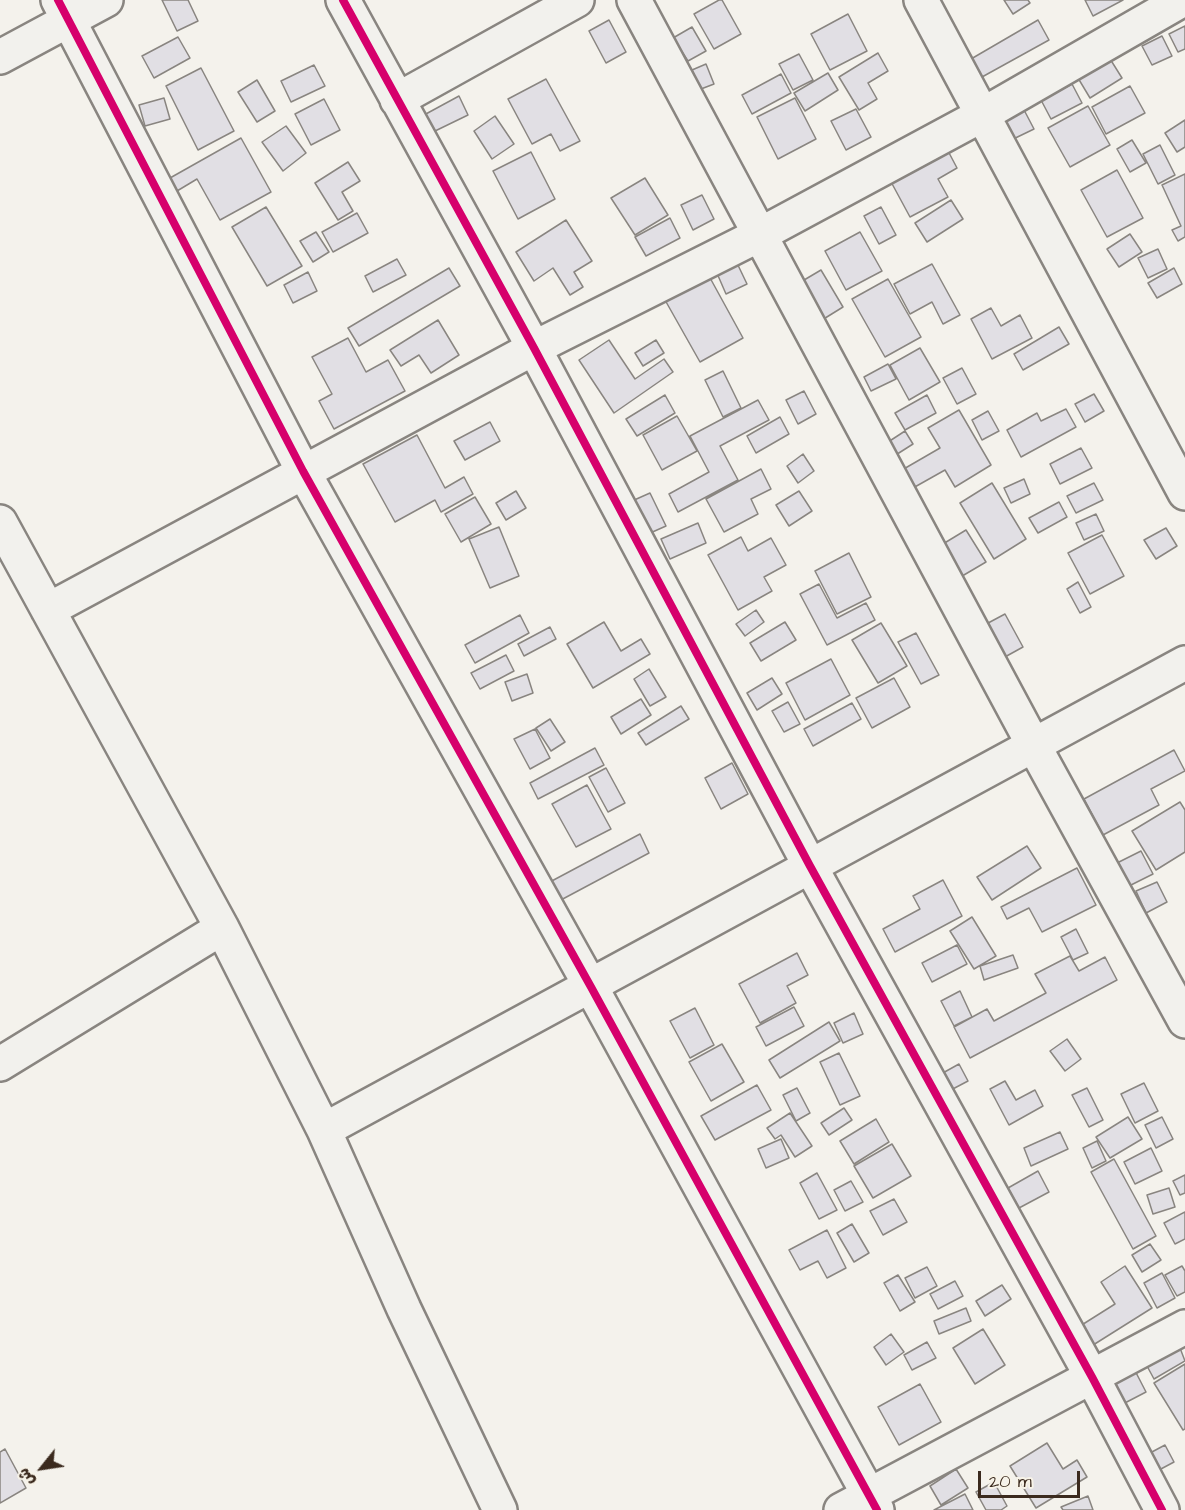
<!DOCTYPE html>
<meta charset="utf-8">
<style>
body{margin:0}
#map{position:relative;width:1185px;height:1510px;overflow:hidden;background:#f4f2ec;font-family:"Architects Daughter","Playpen Sans Arabic",sans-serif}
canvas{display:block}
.north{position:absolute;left:12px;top:1438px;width:60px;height:60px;-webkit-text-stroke:4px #f7f3e8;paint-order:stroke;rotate:240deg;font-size:16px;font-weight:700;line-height:24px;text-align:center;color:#3b2a1e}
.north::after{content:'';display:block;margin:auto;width:21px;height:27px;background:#3b2a1e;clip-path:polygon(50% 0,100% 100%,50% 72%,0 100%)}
.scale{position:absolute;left:978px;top:1471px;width:102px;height:27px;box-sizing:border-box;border:3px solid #3b2a1e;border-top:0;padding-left:8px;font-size:18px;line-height:21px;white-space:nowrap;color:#3b2a1e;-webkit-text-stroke:4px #f7f3e8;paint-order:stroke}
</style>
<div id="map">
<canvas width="1185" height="1510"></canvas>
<div class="north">ش</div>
<div class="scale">20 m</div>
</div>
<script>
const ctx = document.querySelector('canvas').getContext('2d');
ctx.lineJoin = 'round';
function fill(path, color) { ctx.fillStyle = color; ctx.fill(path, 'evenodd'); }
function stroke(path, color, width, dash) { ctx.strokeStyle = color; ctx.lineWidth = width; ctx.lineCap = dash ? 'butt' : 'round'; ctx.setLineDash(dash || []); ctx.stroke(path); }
const building = new Path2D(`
 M162,0H188L198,21L177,31Z
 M719,0H722L741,34L714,49L694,14Z
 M1004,0H1028L1030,3L1013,14Z
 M1085,0H1123L1093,16Z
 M848,14L867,51L830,70L811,34Z
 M609,20L626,52L606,63L589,31Z
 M1038,20L1049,40L982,77L971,59Z
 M1185,26V49L1178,52L1169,34Z
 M692,27L706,51L688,61L673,38Z
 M1162,36L1172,56L1152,65L1142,46Z
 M178,37L190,58L154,78L142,56Z
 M878,53L888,71L868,83L877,99L859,110L839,77Z
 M799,54L813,80L793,90L779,64Z
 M1107,54L1122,78L1090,98L1075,73Z
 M706,64L714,84L701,89L692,70Z
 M314,65L325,86L291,102L281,81Z
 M201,68L234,131L198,150L166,86Z
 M828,73L838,90L805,111L794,93Z
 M781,74L791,93L752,114L742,95Z
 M546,79L580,141L560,151L551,134L532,144L508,99Z
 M257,80L275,111L257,122L238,92Z
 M1072,84L1082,103L1051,119L1041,100Z
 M1130,86L1145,113L1106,134L1092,107Z
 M459,96L468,115L433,132L424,115Z
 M164,98L170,119L145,126L139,105Z
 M795,98L816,139L778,159L757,117Z
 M324,99L340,130L311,145L295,114Z
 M1088,106L1110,145L1070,167L1048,128Z
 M1023,108L1034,129L1003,144L992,124Z
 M856,109L871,137L846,150L831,121Z
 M495,116L514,144L492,159L474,131Z
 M1185,120V147L1177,152L1165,133Z
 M286,126L306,153L283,171L262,142Z
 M241,138L271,192L220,220L197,179L177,191L170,178Z
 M1132,140L1146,163L1130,172L1117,149Z
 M1160,145L1175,175L1158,184L1143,154Z
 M947,149L957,168L938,179L948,197L910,217L890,180Z
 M531,152L555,199L518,219L493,171Z
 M348,162L360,181L342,192L353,211L338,220L315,183Z
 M1117,170L1143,218L1107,237L1081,190Z
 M1185,174V237L1178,241L1172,230L1181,226L1162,185Z
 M645,178L668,215L635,235L611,198Z
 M702,195L714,219L693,230L681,205Z
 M951,200L963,219L927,242L915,223Z
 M266,207L302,266L267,286L232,227Z
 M881,207L896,235L879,244L864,216Z
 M357,213L368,233L333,252L322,232Z
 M670,218L680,238L646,256L635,237Z
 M566,220L592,261L574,272L583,287L570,295L553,268L534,281L516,252Z
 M316,232L329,252L313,262L300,241Z
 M860,232L882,271L846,290L825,251Z
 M1130,234L1142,252L1119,267L1107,249Z
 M1158,249L1167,269L1148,278L1138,258Z
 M397,259L406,275L373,292L365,276Z
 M736,261L747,284L726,294L716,271Z
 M932,264L960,315L943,324L932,302L910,314L894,284Z
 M449,268L460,286L359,346L348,328Z
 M1174,268L1182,284L1157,298L1148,283Z
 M821,270L843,307L822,320L799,283Z
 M308,272L317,291L293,303L284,285Z
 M709,276L743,338L700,362L665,300Z
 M888,279L921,337L885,357L852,299Z
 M991,308L1001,326L1020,315L1032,338L992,359L971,319Z
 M438,320L459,355L431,373L419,355L401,366L390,350Z
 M1059,327L1069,344L1023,370L1014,354Z
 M348,338L366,372L388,360L405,391L334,429L319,401L332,394L312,357Z
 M609,340L635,379L664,359L673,372L614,413L579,360Z
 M656,340L664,353L643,366L635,353Z
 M920,348L940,382L909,400L890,365Z
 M888,364L896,379L871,391L864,377Z
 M962,368L976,394L957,404L943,378Z
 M723,371L741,408L723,417L705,380Z
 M804,391L816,414L798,424L786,400Z
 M1094,394L1104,411L1085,422L1075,404Z
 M665,395L675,413L637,436L626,419Z
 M927,395L936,413L905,430L895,413Z
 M758,400L769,420L720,446L738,480L678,512L669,494L709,472L690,436Z
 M1066,409L1076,427L1021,457L1007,430L1037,413L1041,421Z
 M959,410L991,465L955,487L945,470L913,488L902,470L940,448L928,428Z
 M988,411L999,431L982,440L972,420Z
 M677,416L697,451L662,470L643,435Z
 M780,417L789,434L756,453L747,436Z
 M490,422L500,441L465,460L454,441Z
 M905,431L913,444L891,458L882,446Z
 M417,435L445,488L464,477L473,494L441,512L435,500L395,522L363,464Z
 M1081,448L1092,468L1060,484L1050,464Z
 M803,454L814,471L798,483L787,466Z
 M761,469L771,489L751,499L758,514L724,532L706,499Z
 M1024,479L1030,494L1011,503L1004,488Z
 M992,483L1026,539L994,559L960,503Z
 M1094,483L1103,500L1076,513L1067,496Z
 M516,491L526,508L506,520L496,503Z
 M799,491L812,511L789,526L776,505Z
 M650,493L666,526L648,534L632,501Z
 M475,497L491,524L461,542L445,514Z
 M1059,502L1067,517L1038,533L1029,518Z
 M1096,514L1104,531L1084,540L1076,523Z
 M698,523L706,543L670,559L661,539Z
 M499,527L519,576L490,588L469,539Z
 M1166,528L1177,546L1156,559L1144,540Z
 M966,530L986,562L952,582L933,550Z
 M1102,535L1124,576L1090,594L1068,553Z
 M741,537L748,551L771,538L786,565L764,577L772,591L738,610L708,555Z
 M849,553L871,597L837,614L815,571Z
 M1078,582L1091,607L1080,613L1067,589Z
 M819,584L837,618L866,603L875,620L827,645L800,594Z
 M756,610L764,622L745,636L736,624Z
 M1005,614L1023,647L994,663L975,630Z
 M520,615L529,633L475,663L465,645Z
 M604,622L621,651L641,639L650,654L593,688L567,644Z
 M785,622L796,640L761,661L750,643Z
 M881,623L907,666L878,683L852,640Z
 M550,627L556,639L524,656L518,644Z
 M916,633L939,675L921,684L898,642Z
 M506,655L514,671L480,689L471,673Z
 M831,659L850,695L805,720L786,683Z
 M649,669L666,697L650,706L634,679Z
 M527,674L533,693L512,701L505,682Z
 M772,678L782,694L757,710L747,693Z
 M894,678L910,707L872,728L856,698Z
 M641,699L651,715L621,734L611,717Z
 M788,702L800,724L784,732L772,711Z
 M852,703L861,719L813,746L804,729Z
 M681,706L689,719L646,745L638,733Z
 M550,719L565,742L551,751L536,728Z
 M535,729L550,758L530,769L514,739Z
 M595,748L604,765L538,799L530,783Z
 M1174,750L1185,771L1151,789L1159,805L1103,835L1084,799Z
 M732,763L748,794L721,809L705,778Z
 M606,768L625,803L608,812L589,777Z
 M587,785L611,829L576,847L552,804Z
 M1180,802L1185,810V852L1156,870L1132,831Z
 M640,834L649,853L559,901L548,883Z
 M1027,846L1041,868L992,900L977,877Z
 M1141,851L1153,874L1129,886L1117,863Z
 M1077,868L1096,905L1042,932L1029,908L1007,919L1001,907Z
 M943,880L962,916L895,952L883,929L920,909L913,896Z
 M1157,882L1167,902L1146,913L1136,891Z
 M972,917L996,956L974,969L950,931Z
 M1076,929L1088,953L1073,960L1061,937Z
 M957,945L967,964L932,982L922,963Z
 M797,953L808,975L787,986L796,1003L760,1023L739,984Z
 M1013,955L1018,968L984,980L980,966Z
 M1070,956L1079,971L1105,957L1117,980L970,1058L954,1027L987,1009L994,1021L1046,993L1035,974Z
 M960,991L972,1017L954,1026L941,1001Z
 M794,1007L804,1026L766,1046L756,1027Z
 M695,1008L714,1045L690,1058L670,1021Z
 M854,1013L863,1034L843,1043L834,1023Z
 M829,1022L840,1041L780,1078L769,1060Z
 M1067,1039L1081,1059L1065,1071L1050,1051Z
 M722,1044L744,1082L711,1101L689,1062Z
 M839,1053L860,1096L840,1105L820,1062Z
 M959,1064L968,1081L949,1091L941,1074Z
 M1005,1081L1016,1100L1035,1090L1043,1106L1009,1125L990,1089Z
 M1144,1083L1158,1111L1135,1123L1121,1094Z
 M757,1085L771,1110L715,1140L701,1116Z
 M797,1088L810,1113L796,1121L783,1095Z
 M1087,1088L1103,1120L1089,1127L1072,1095Z
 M844,1108L852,1120L829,1135L821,1123Z
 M790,1113L812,1146L795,1157L781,1135L775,1139L767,1128Z
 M1128,1117L1142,1139L1110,1158L1096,1137Z
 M1162,1117L1173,1139L1156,1148L1145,1125Z
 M876,1119L889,1142L854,1164L840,1141Z
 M1060,1132L1068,1149L1031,1166L1024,1148Z
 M781,1139L789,1158L766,1168L758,1149Z
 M1097,1141L1106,1161L1092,1168L1083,1148Z
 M892,1144L911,1176L873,1198L854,1166Z
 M1151,1148L1162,1171L1135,1184L1124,1162Z
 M1114,1159L1156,1236L1133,1249L1091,1172Z
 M1038,1171L1049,1192L1019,1208L1008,1188Z
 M817,1173L837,1210L819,1219L800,1183Z
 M1185,1175V1193L1180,1195L1173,1181Z
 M851,1181L863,1202L845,1211L834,1190Z
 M1169,1188L1175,1207L1153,1214L1147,1195Z
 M894,1199L907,1222L883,1235L870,1211Z
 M1185,1212V1239L1175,1244L1164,1223Z
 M852,1224L869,1253L854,1262L837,1233Z
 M827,1230L846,1268L827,1278L818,1261L800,1270L789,1250Z
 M1150,1244L1161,1260L1142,1272L1132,1255Z
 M1125,1266L1152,1308L1082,1352L1069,1333L1115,1304L1101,1282Z
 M1182,1266L1185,1271V1292L1177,1296L1165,1275Z
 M927,1267L937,1286L915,1298L905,1278Z
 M1162,1273L1175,1298L1157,1308L1144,1283Z
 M898,1275L915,1302L900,1311L884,1283Z
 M955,1281L963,1296L938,1309L930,1294Z
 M1002,1285L1011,1299L985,1316L976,1301Z
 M966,1308L971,1321L939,1334L934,1321Z
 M983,1329L1005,1365L975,1384L953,1348Z
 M891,1334L904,1352L886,1365L874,1347Z
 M927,1342L936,1358L912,1370L904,1355Z
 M1180,1348L1185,1361L1154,1379L1147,1366Z
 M1130,1361L1146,1392L1121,1405L1105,1373Z
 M1185,1364V1429L1183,1430L1154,1383Z
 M920,1384L941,1422L899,1445L878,1407Z
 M1047,1443L1063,1469L1077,1460L1087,1477L1036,1508L1010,1466Z
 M1165,1445L1174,1462L1144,1478L1135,1461Z
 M5,1449L26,1488L0,1503V1452Z
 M956,1469L968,1488L941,1505L930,1486Z
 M994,1482L1007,1506L1001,1510H986L976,1492Z
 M965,1494L973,1510H934Z
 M1088,1496L1093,1510H1063L1061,1507Z`);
fill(building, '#e1dfe4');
stroke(building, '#898580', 1.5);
const minor = new Path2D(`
 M58,0L303,471L591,987L877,1510
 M343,0L534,348L810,866L1092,1377L1162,1510
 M634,0L1034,746L1185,1021
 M921,0L1185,493
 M0,57L106,0
 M397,100L577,0
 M0,522L222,928L324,1130
 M48,610L534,348L761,234L982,115L1182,0
 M0,1064L222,928
 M500,1510L404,1309L324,1130L1185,663
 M841,1510L1185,1327`);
stroke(minor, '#898580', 38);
stroke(minor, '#f2f1ed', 33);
stroke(new Path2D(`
 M58,0L303,471L591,987L877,1510
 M343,0L534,348L810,866L1092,1377L1162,1510`), '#d6006c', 8);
</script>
